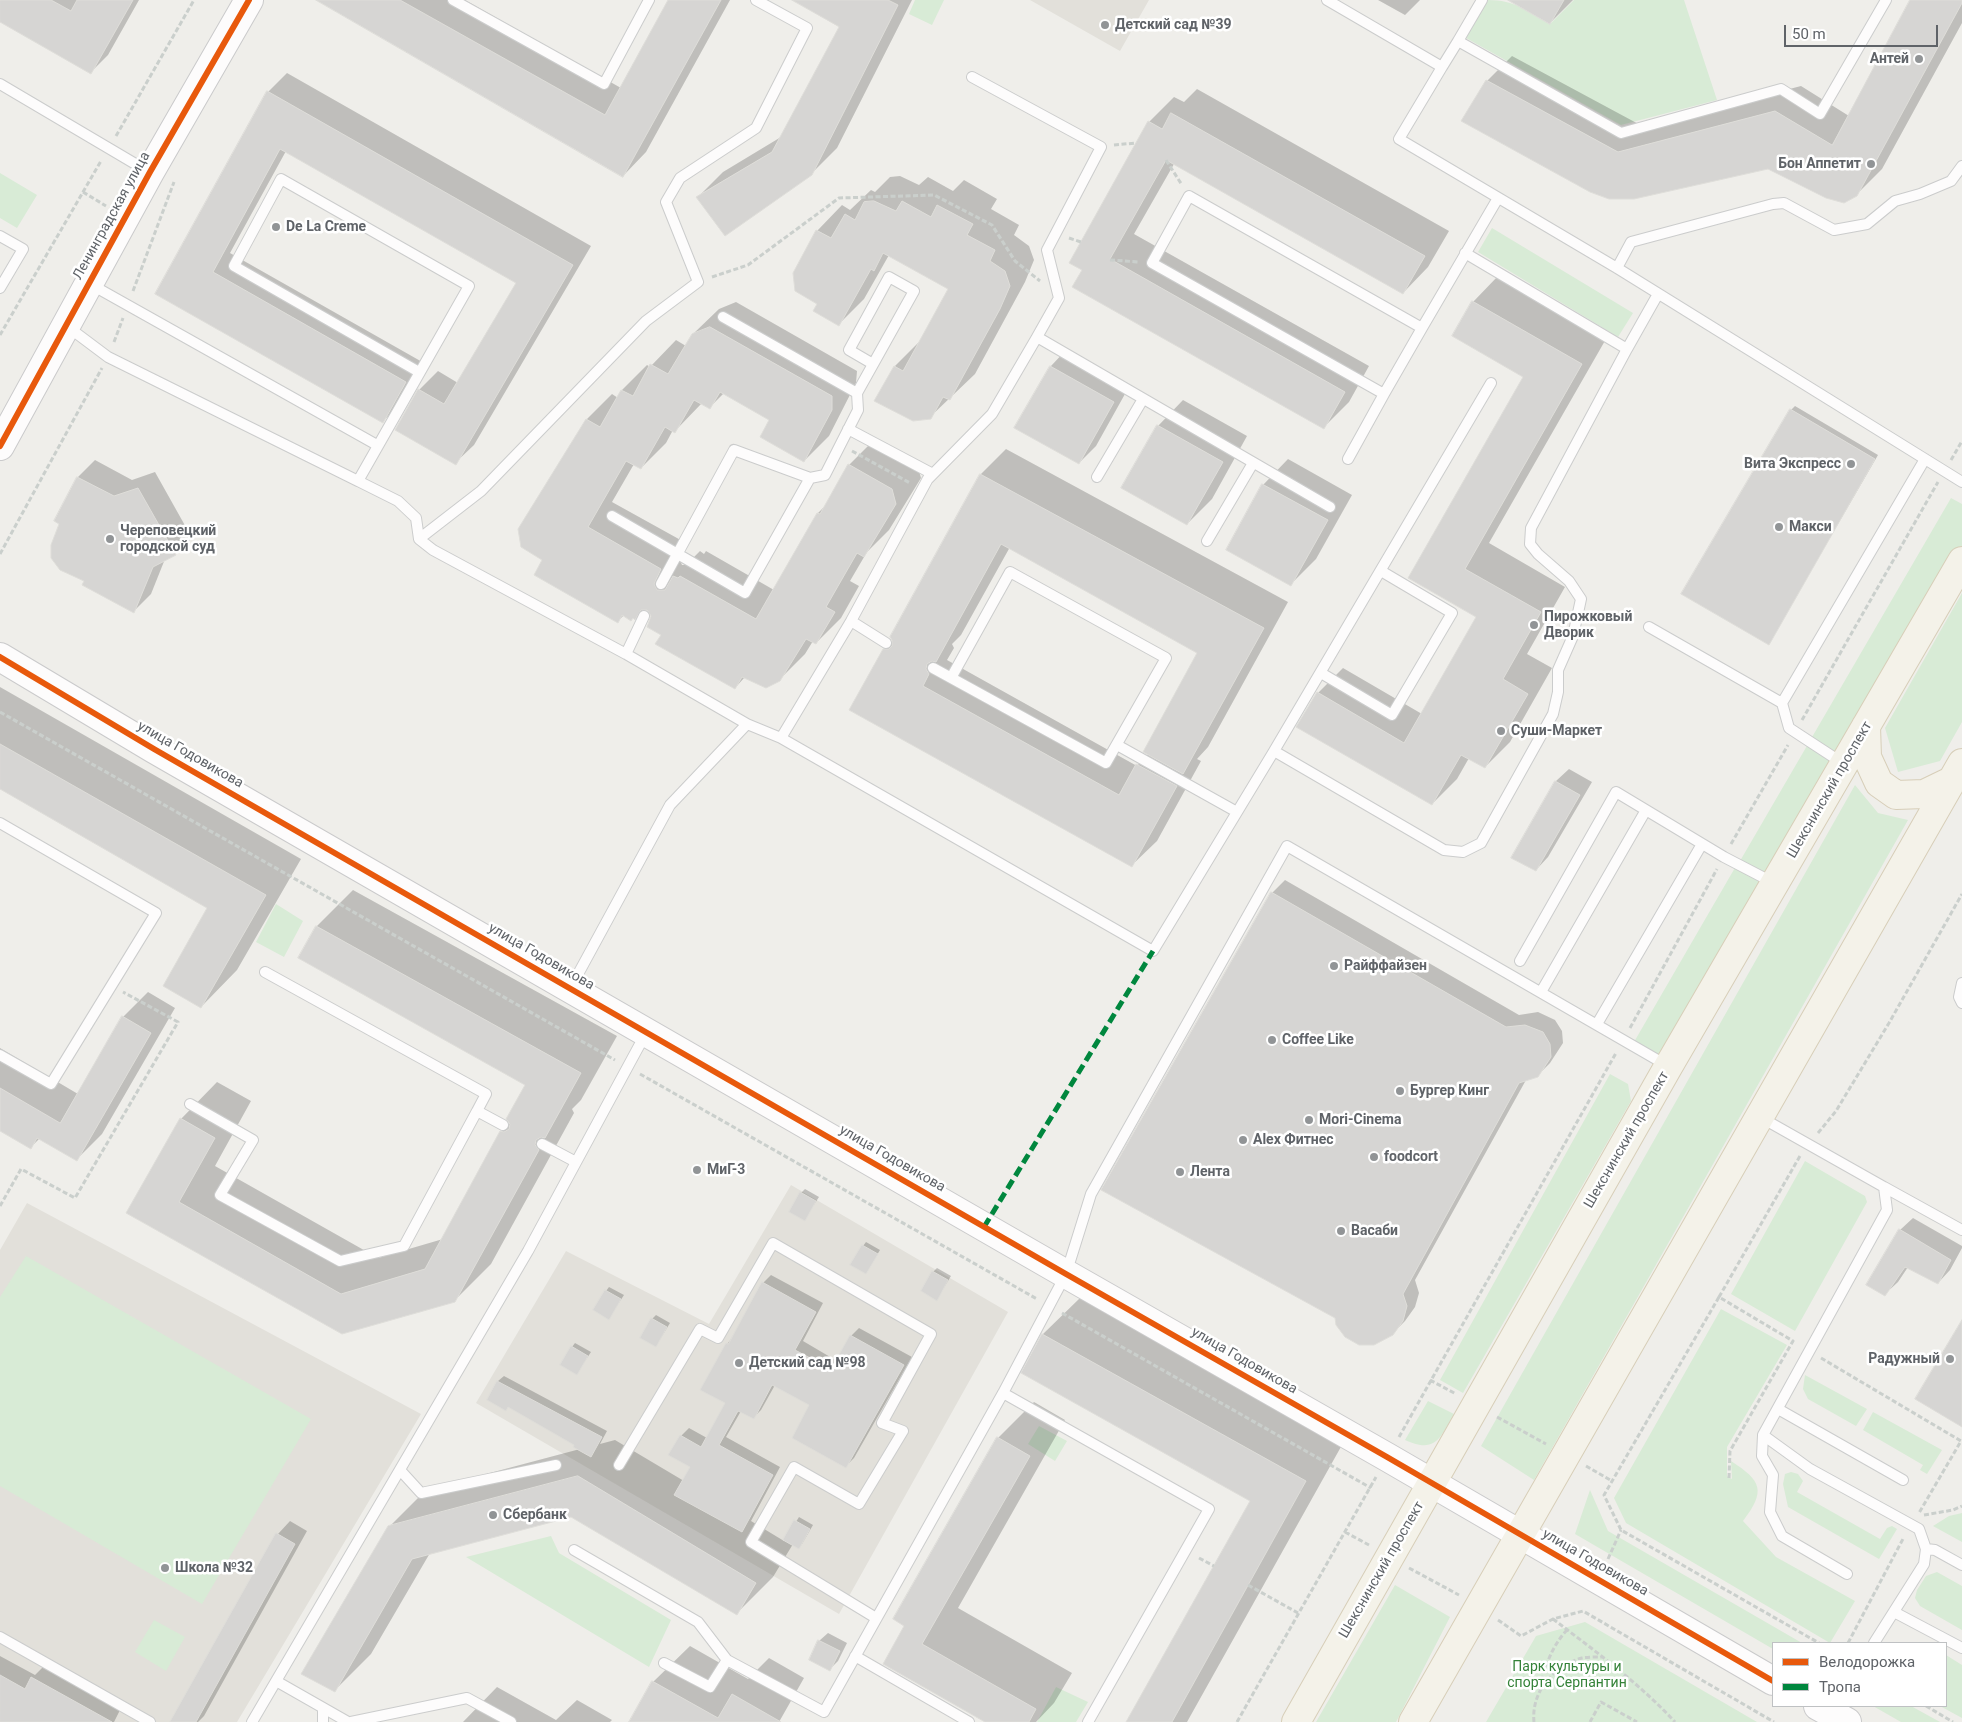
<!DOCTYPE html>
<meta charset="utf-8">
<style>
body{margin:0}
#map{position:relative;width:1962px;height:1722px;overflow:hidden;background:#efeeea;font-family:Roboto,sans-serif}
canvas{display:block}
.legend{position:absolute;left:1772px;top:1642px;width:175px;height:65px;box-sizing:border-box;background:#fff;border:1px solid #bfc1c3;margin:0;padding:6px 9px;list-style:none;font-size:15px;color:#5f6368}
.legend li{display:flex;align-items:center;gap:10px;height:25px}
.legend b{width:25px;border:1px solid #bfc1c3}
.scale{position:absolute;left:1784px;top:25px;width:154px;height:22px;box-sizing:border-box;border:2px solid #5f6368;border-top:0;padding-left:6px;font-size:15px;line-height:18px;white-space:nowrap;color:#5f6368;-webkit-text-stroke:4px #fff;paint-order:stroke}
</style>
<div id="map">
<canvas width="1962" height="1722"></canvas>
<ul class="legend">
<li><b style="height:6px;background:#e8590c"></b>Велодорожка</li>
<li><b style="height:6px;background:#00873e"></b>Тропа</li>
</ul>
<div class="scale">50 m</div>
</div>
<script>
const ctx = document.querySelector('canvas').getContext('2d');
ctx.lineJoin = 'round';
function fill(path, color) { ctx.fillStyle = color; ctx.fill(path, 'evenodd'); }
function stroke(path, color, width, dash) { ctx.strokeStyle = color; ctx.lineWidth = width; ctx.lineCap = dash ? 'butt' : 'round'; ctx.setLineDash(dash || []); ctx.stroke(path); }
function write(font, color, halo, rows, align = 'center') {
  ctx.font = font + ' Roboto,sans-serif'; ctx.lineWidth = 5; ctx.setLineDash([]); ctx.textBaseline = 'middle'; ctx.strokeStyle = halo; ctx.fillStyle = color; for (const [text, x, y, turn = 0] of rows) {
    ctx.save(); ctx.translate(x, y); ctx.rotate((+turn || 0) * Math.PI / 180); ctx.textAlign = isNaN(turn) ? turn : align; if (halo) ctx.strokeText(text, 0, 0); ctx.fillText(text, 0, 0); ctx.restore();
  }
}
fill(new Path2D(`
 M1030,0H1149L1120,51Z
 M791,1185L1008,1312L839,1614L476,1403L566,1251L709,1324Z
 M27,1203L421,1414L237,1722H0V1250Z`), '#e2e0da');
fill(new Path2D(`
 M915,0H944L932,25L909,14Z
 M1488,0C1515,0 1528,11 1550,24L1574,0H1684L1717,100L1621,125L1466,38Z
 M0,173L37,195L17,228L0,218Z
 M1492,228L1633,313L1618,337L1478,252Z
 M1951,498L1962,504V550L1771,877L1740,861Z
 M1962,593V722L1940,761L1898,772L1885,728Z
 M1855,785L1878,813L1908,820L1534,1480L1481,1446Z
 M1736,866L1768,884L1663,1060L1634,1042Z
 M276,904L303,921L284,957L256,942Z
 M1610,1074L1628,1084L1631,1101L1463,1393L1440,1380Z
 M1805,1161L1865,1196L1867,1202L1795,1331L1731,1294Z
 M26,1256L311,1419L202,1604L0,1486V1297Z
 M1721,1309L1787,1345L1727,1447V1476L1732,1479L1731,1461C1762,1481 1766,1491 1743,1521L1776,1557L1855,1601L1830,1643L1626,1523L1614,1498Z
 M1805,1375L1867,1409L1856,1426L1808,1399L1803,1389Z
 M1428,1401L1454,1414C1440,1438 1436,1454 1405,1440Z
 M1873,1412L1942,1450L1927,1474L1920,1470L1923,1465L1863,1430Z
 M1039,1426L1067,1441L1055,1461L1028,1444Z
 M1791,1472L1798,1474L1803,1481L1797,1492L1880,1539L1887,1528L1892,1526L1897,1529L1879,1559L1788,1507L1783,1484L1785,1474Z
 M1590,1490L1608,1531L1802,1643H1773V1649L1575,1534Z
 M1962,1513V1542L1933,1526L1949,1516Z
 M551,1536L559,1553L671,1620L649,1667L466,1557Z
 M1937,1572L1962,1586V1630L1920,1606L1915,1598L1917,1590L1926,1576Z
 M1395,1585L1450,1617L1396,1722H1316Z
 M154,1620L185,1637L166,1671L135,1652Z
 M1585,1622L1757,1722H1486L1536,1636Z
 M1946,1655L1962,1665V1718L1940,1706H1946Z
 M1056,1687L1088,1702L1076,1722H1037Z
 M1873,1706H1911L1940,1722H1901Z`), '#d8ebd6');
fill(new Path2D(`
 M0,0H139L108,55L91,72L0,20Z
 M319,0H465L621,88L670,0H730L646,152L623,176Z
 M794,0H912L837,148L811,174L698,197L723,172L781,137L841,26Z
 M1378,0H1420L1405,15Z
 M1515,0H1573L1550,23Z
 M1911,0H1962V23L1882,169L1856,195L1769,168L1634,198L1487,81L1512,56L1644,127L1801,86L1849,116Z
 M287,73L591,246L474,445L455,463L419,390L438,371L458,383L517,282L286,151L230,253L424,363L402,403L383,421L157,294L268,92Z
 M1197,89L1449,231L1428,267L1403,293L1174,164L1134,234L1369,366L1349,402L1324,427L1084,270L1149,122L1174,97L1184,102Z
 M900,176L919,185L928,177L953,191L964,180L997,199L991,209L1019,225L1014,235L1029,246L1034,260L1025,282L975,374L930,417L895,366L920,341L950,288L889,255L864,299L839,324L818,303L817,231L842,205L850,210L871,190L875,192L890,177Z
 M1498,276L1606,339L1489,543L1565,587L1527,654L1552,668L1510,742L1485,767L1469,758L1457,779L1432,804L1318,693L1343,668L1422,714L1478,617L1410,578L1525,376L1473,302Z
 M736,302L857,371L856,383L829,436L804,461L770,420L724,393L710,407L702,403L675,431L673,430L666,443L641,468L634,464L612,502L686,543L679,558L682,565H686L700,551L704,554L706,551L774,590L818,513L827,504L849,465L874,440L917,464L921,478L889,530L867,552L850,581L859,586L841,618L816,643L813,641L805,654L779,680L745,677L735,688L652,616L648,609H644L634,618L624,615L618,621L544,560L587,419L612,394L618,398L622,390L647,365L650,367L676,340L686,346L693,334L719,309Z
 M1067,349L1130,385L1096,446L1079,463L1051,366Z
 M1183,400L1247,436L1212,499L1187,524L1158,426Z
 M1795,406L1878,455L1769,643L1791,410Z
 M1006,449L1288,602L1208,747L1197,759L1201,761L1157,841L1131,866L851,710L884,650L894,640L891,637L981,474ZM1010,547L1199,652L1149,753L1137,766L947,660L954,648L952,644L961,635Z
 M1288,459L1352,495L1316,559L1291,584L1227,549L1263,485Z
 M95,460L132,480L155,472L192,538L175,554L165,559L151,594L134,611L85,580L60,523L56,521L78,477Z
 M0,687L301,859L237,970L201,1007L209,907L0,788Z
 M1569,769L1592,782L1548,857L1536,870L1513,857L1556,781Z
 M1285,880L1519,1015L1538,1012L1555,1020L1562,1031L1563,1043L1550,1063L1537,1076L1526,1080L1415,1280L1419,1293L1415,1307L1405,1321L1392,1334L1272,893Z
 M353,890L617,1036L581,1100L572,1109L574,1113L491,1264L454,1301L342,1333L128,1212L181,1119L217,1082L251,1101L215,1166L378,1258L443,1239L501,1132L510,1123L527,1084L299,958L317,926Z
 M148,992L175,1008L102,1134L77,1159L40,1138L31,1147L0,1129V1048L78,1094L123,1017Z
 M805,1189L819,1197L804,1220L801,1193Z
 M1913,1218L1962,1246V1248L1950,1270L1938,1283L1908,1267L1898,1282L1885,1294L1900,1230Z
 M866,1242L880,1250L866,1273L863,1246Z
 M937,1268L951,1276L937,1299L933,1272Z
 M771,1275L823,1303L803,1341L837,1361L851,1336L859,1328L912,1357L854,1458L846,1466L811,1405L775,1385L761,1410L753,1418L741,1411L726,1437L780,1467L751,1521L784,1541L799,1517L813,1525L802,1544L799,1548L793,1544L773,1577L736,1614L571,1516L430,1553L371,1654L334,1691L389,1527L426,1490L580,1449L576,1444L509,1406L488,1399L498,1381L504,1376L607,1431L600,1444L615,1440L684,1481L691,1467L681,1436L689,1428L707,1438L726,1403L727,1344L734,1336L763,1283Z
 M609,1287L624,1295L609,1318L606,1291Z
 M1080,1298L1342,1445L1187,1722H1128L1252,1500L1023,1372L1043,1334Z
 M656,1315L670,1323L656,1346L652,1319Z
 M575,1343L591,1352L577,1373L572,1347Z
 M1034,1402L1065,1420L958,1608L1072,1673L1054,1703L1036,1722H988L906,1626L998,1438Z
 M290,1521L307,1531L204,1716L198,1722H181L174,1718L278,1534Z
 M828,1633L847,1643L838,1661L830,1669L819,1641Z
 M690,1646L748,1679L769,1658L804,1678L779,1722H639L653,1682Z
 M0,1656L35,1675L44,1666L121,1708L114,1722H0Z
 M497,1687L556,1720L577,1700L612,1720L610,1722H463Z`), '#0003');
const building = new Path2D(`
 M0,0H51L71,11L77,0H133L91,74L0,22Z
 M316,0H400L605,115L668,0H721L623,177Z
 M792,0H888L898,5L812,175L725,236L696,197L772,152L839,27Z
 M1508,0H1564L1550,24Z
 M1910,0H1962V3L1857,196L1844,203L1826,198L1768,169L1634,199H1609L1590,192L1461,121L1486,80L1618,152L1775,111L1832,145Z
 M267,91L573,265L456,465L395,430L418,389L444,404L516,283L280,149L213,272L406,382L383,423L155,294Z
 M1171,113L1425,256L1403,294L1166,160L1110,259L1345,392L1324,429L1072,287L1082,270L1069,263L1148,121L1162,129Z
 M874,201L896,211L902,201L931,217L937,205L973,224L967,235L995,250L990,261L1005,271L1010,286L1000,309L950,400L943,397L931,419L913,421L874,401L894,366L903,371L948,289L883,253L874,271L871,269L839,326L813,311L817,304L795,291L793,273L816,230L831,238L845,214L855,220L864,202Z
 M1472,301L1582,364L1465,569L1541,612L1503,679L1528,694L1485,768L1461,755L1432,805L1296,727L1317,692L1404,743L1476,617L1408,578L1523,377L1452,336Z
 M710,327L832,396V410L804,462L760,437L769,420L720,392L710,409L694,400L675,433L665,427L641,469L626,461L588,527L661,569L654,584L657,590H665L673,576L678,578L680,576L756,619L817,513L820,514L848,464L892,489L896,504L864,557L857,553L826,607L835,612L816,644L806,639L780,681L766,688L742,677L735,689L655,644L661,635L647,627L651,616L647,610H641L635,620L633,618L631,621L622,615L618,623L534,575L542,560L521,547L518,529L586,419L600,427L621,390L633,396L650,364L668,374L692,334Z
 M1050,366L1114,402L1079,464L1014,428Z
 M1790,409L1875,459L1769,645L1681,594Z
 M1157,425L1223,462L1187,525L1121,488Z
 M980,474L1264,628L1183,774L1143,752L1197,653L1001,544L936,662L932,661L927,664L926,669L929,674L923,686L1119,795L1136,764L1177,786L1132,867L849,710L883,649H889L892,646V640L890,637Z
 M77,477L114,496L138,488L176,555L153,567L134,613L82,585L84,581L60,570L51,558V545L59,524L54,521Z
 M1262,484L1328,520L1291,586L1226,550Z
 M0,744L266,895L201,1008L163,986L207,908L0,789Z
 M1555,781L1580,795L1536,871L1511,858Z
 M1271,892L1506,1027L1525,1025L1543,1032L1550,1044L1551,1057L1538,1077L1519,1083L1403,1294L1407,1306L1403,1321L1393,1335L1374,1345H1359L1345,1337L1336,1325L1335,1318L1101,1190Z
 M316,926L581,1073L545,1138L541,1137L536,1140L535,1145L539,1150L455,1302L342,1334L126,1213L180,1118L215,1138L179,1202L341,1294L425,1269L500,1131L504,1132L509,1129L510,1124L506,1119L525,1085L298,958Z
 M122,1016L151,1033L77,1161L37,1138L31,1149L0,1131V1088L60,1123Z
 M800,1192L816,1201L805,1221L789,1212Z
 M1899,1229L1951,1260L1938,1284L1905,1267L1885,1296L1866,1285Z
 M862,1245L878,1254L866,1274L850,1265Z
 M932,1271L948,1280L937,1301L921,1291Z
 M762,1282L816,1312L795,1350L831,1369L850,1335L904,1365L846,1468L792,1438L809,1405L772,1385L754,1419L738,1411L719,1445L773,1475L742,1532L674,1495L690,1467L668,1455L680,1435L701,1447L725,1403L700,1390L726,1343L728,1344Z
 M605,1290L621,1299L609,1320L593,1310Z
 M651,1318L667,1327L656,1347L640,1338Z
 M1962,1320V1427L1915,1399Z
 M1042,1334L1306,1481L1172,1722H1126L1250,1501L1021,1373Z
 M571,1346L588,1356L577,1375L560,1365Z
 M497,1381L602,1437L591,1457L573,1447L574,1445L508,1407L506,1411L487,1400Z
 M997,1437L1030,1456L922,1644L1036,1709L1029,1722H985L883,1664L904,1626L893,1619Z
 M578,1476L756,1583L737,1615L571,1517L412,1559L335,1692L301,1674L388,1526Z
 M794,1520L810,1529L799,1549L783,1540Z
 M276,1533L295,1544L196,1722H170Z
 M818,1640L840,1651L830,1671L809,1660Z
 M0,1675L25,1689L31,1677L112,1722H0Z
 M652,1681L718,1718L732,1694L781,1722H629Z`);
fill(building, '#d6d5d3');
stroke(building, '#deddd9', 1);
const lane = new Path2D(`
 M453,0L604,84L649,0
 M1327,0L1442,67L1399,139L1617,268L1962,482
 M1458,41L1482,0
 M1442,67L1458,41L1621,133L1781,89L1820,114L1886,0
 M972,77L1101,147L1047,250L1059,298L1037,337
 M0,84L149,172
 M0,236L23,249L0,288
 M1465,253L1627,349L1531,528L1530,544L1538,554L1569,581L1581,599L1573,636L1558,670V692L1553,714L1481,843L1463,852L1444,850L1274,751L1491,383
 M1617,268L1631,242L1773,204L1784,203L1834,230L1867,224L1895,201L1920,194L1951,181L1962,166
 M90,284L377,445
 M723,317L857,393
 M68,327L108,357L358,481
 M1422,328L1384,394L1152,263L1189,196L1422,328L1498,198
 M1627,349L1658,294
 M1348,459L1384,394
 M1097,477L1143,399
 M927,480L992,414L1037,337L1330,507
 M612,516L745,593L810,478L825,475L858,410L857,393L914,291L889,277L849,350L873,364
 M419,539L416,518L398,501L358,481L469,286L281,179L234,266L419,372
 M1207,541L1253,463
 M661,584L734,450L810,478
 M851,621L886,643
 M1649,627L1782,703L1789,728L1844,764
 M626,654L644,616
 M933,668L1106,763L1166,658L1010,572L951,678
 M1321,673L1392,715L1452,613L1381,571
 M1782,703L1925,459
 M747,724L781,738L851,621L931,473L848,429
 M781,738L1153,951L1274,751
 M1117,745L1237,812
 M0,823L156,913L51,1084L0,1055
 M1520,961L1616,792L1724,857L1774,883
 M265,972L486,1094L477,1111
 M1962,983L1959,997L1962,1003
 M571,987L670,805L747,724L626,654L433,550L419,539L481,491L646,321L698,282L666,202L680,178L756,128L807,28L756,0
 M1541,992L1646,810
 M1597,1024L1702,844
 M190,1104L253,1140L220,1195L340,1261L404,1246L477,1111L503,1125
 M1760,1117L1884,1187L1887,1210L1763,1435L1762,1456L1773,1475L1770,1512L1782,1536L1847,1574
 M542,1144L576,1162
 M1884,1187L1962,1230
 M1003,1393L1209,1509L1088,1722
 M1778,1409L1903,1480
 M1763,1435L1810,1469L1919,1529L1926,1549L1924,1564L1874,1643
 M619,1465L700,1329L718,1338L773,1243L931,1334L882,1423L903,1431L859,1504L794,1467L751,1542L876,1618
 M400,1470L421,1493L556,1465
 M1926,1549L1935,1550L1962,1565
 M574,1550L698,1622L727,1660L824,1712L1003,1393L1066,1274L1091,1194L1287,846L1668,1066
 M1894,1612L1962,1648
 M0,1637L150,1722
 M855,1656L969,1722
 M664,1663L710,1687L727,1660
 M276,1681L348,1722
 M323,1709V1722
 M252,1722L528,1251L646,1033
 M351,1722L467,1698L511,1722`);
const secondary = new Path2D(`
 M0,446L150,172L249,0
 M0,657L154,749L1066,1274L1387,1457L1773,1681
 M1818,1706L1847,1722`);
const primary = new Path2D(`
 M1866,726L1867,757L1879,783L1896,795L1924,794L1953,780
 M1296,1722L1668,1067L1962,561
 M1413,1722L1962,763`);
stroke(lane, '#cbcccc', 12);
stroke(secondary, '#cacacb', 30);
stroke(primary, '#d7ceb8', 30);
stroke(new Path2D(`
 M116,136L194,0
 M1114,145L1136,143
 M1166,160L1182,185
 M83,192L106,206
 M1069,238L1081,242
 M1110,260L1139,262
 M712,277L748,265L839,198L934,195L992,225L1015,261L1040,281
 M133,291L174,182
 M0,335L101,161
 M114,342L123,318
 M852,451L910,483
 M1951,460L1962,441
 M0,554L102,368
 M0,712L615,1060
 M1802,720L1938,482
 M1731,844L1788,745
 M1630,1028L1717,869
 M640,1074L1037,1299
 M1818,1133L1836,1111L1889,1023L1962,894
 M0,1206L21,1169L75,1198L178,1022L123,992
 M1719,1297L1800,1156
 M1062,1313L1371,1488
 M1821,1358L1961,1441L1919,1513
 M1430,1380L1456,1394
 M1497,1417L1546,1444
 M1399,1437L1616,1053
 M1586,1466L1612,1481
 M1729,1478L1730,1451L1793,1341L1719,1297L1604,1495L1621,1530L1819,1643
 M1924,1515L1953,1510L1962,1506
 M1345,1532L1369,1545
 M1199,1558L1214,1566
 M1608,1559L1621,1530
 M1409,1568L1459,1595
 M1248,1585L1298,1613
 M1553,1619C1595,1651 1639,1683 1675,1722
 M1498,1620L1521,1636L1553,1619L1583,1611L1774,1722
 M1848,1643L1904,1537
 M1540,1688C1545,1666 1552,1646 1567,1630
 M1926,1706L1953,1722
 M1237,1722L1376,1477
 M1534,1722C1531,1692 1553,1666 1582,1658C1588,1657 1596,1657 1602,1657
 M1590,1722L1601,1702L1637,1722`), '#cacfcc', 3, [5, 2.5]);
stroke(lane, '#fdfcfc', 10);
stroke(secondary, '#fdfcfc', 28);
stroke(primary, '#f4f2e9', 28);
stroke(new Path2D(`
 M984,1227L1153,951`), '#00873e', 5, [10, 5]);
stroke(new Path2D(`
 M0,446L150,172L249,0
 M0,657L154,749L1066,1274L1387,1457L1773,1681`), '#e8590c', 6);
for (const [x, y, r, color] of [
 [1105,25,5,"#919496"],
 [1919,59,5,"#919496"],
 [1871,164,5,"#919496"],
 [276,227,5,"#919496"],
 [1851,464,5,"#919496"],
 [1779,527,5,"#919496"],
 [110,539,5,"#919496"],
 [1534,625,5,"#919496"],
 [1501,731,5,"#919496"],
 [1334,966,5,"#919496"],
 [1272,1040,5,"#919496"],
 [1400,1091,5,"#919496"],
 [1309,1120,5,"#919496"],
 [1243,1140,5,"#919496"],
 [1374,1157,5,"#919496"],
 [697,1170,5,"#919496"],
 [1180,1172,5,"#919496"],
 [1341,1231,5,"#919496"],
 [1950,1359,5,"#919496"],
 [739,1363,5,"#919496"],
 [493,1515,5,"#919496"],
 [165,1568,5,"#919496"]
]) { const dot = new Path2D(); dot.arc(x, y, r, 0, 2 * Math.PI); ctx.fillStyle = color; ctx.fill(dot); stroke(dot, '#fff', 2); }
write('bold 14px', '#5f6368', '#fff', [
 ["Детский сад №39",1115,25],
 ["Антей",1909,59,"right"],
 ["Бон Аппетит",1861,164,"right"],
 ["De La Creme",286,227],
 ["Вита Экспресс",1841,464,"right"],
 ["Макси",1789,527],
 ["Череповецкий",120,531],
 ["городской суд",120,547],
 ["Пирожковый",1544,617],
 ["Дворик",1544,633],
 ["Суши-Маркет",1511,731],
 ["Райффайзен",1344,966],
 ["Coffee Like",1282,1040],
 ["Бургер Кинг",1410,1091],
 ["Mori-Cinema",1319,1120],
 ["Alex Фитнес",1253,1140],
 ["foodcort",1384,1157],
 ["МиГ-3",707,1170],
 ["Лента",1190,1172],
 ["Васаби",1351,1231],
 ["Радужный",1940,1359,"right"],
 ["Детский сад №98",749,1363],
 ["Сбербанк",503,1515],
 ["Школа №32",175,1568]
], 'left');
write('14px', '#5f6368', '#fff', [
 ["Ленинградская улица",112,216,-61],
 ["улица Годовикова",190,755,30],
 ["Шекснинский проспект",1830,790,-60],
 ["улица Годовикова",541,957,30],
 ["Шекснинский проспект",1627,1140,-60],
 ["улица Годовикова",892,1159,30],
 ["улица Годовикова",1244,1361,30],
 ["улица Годовикова",1595,1563,30],
 ["Шекснинский проспект",1382,1570,-60]
]);
write('14px', '#348238', '#fff', [
 ["Парк культуры и",1567,1667],
 ["спорта Серпантин",1567,1683]
]);
</script>
